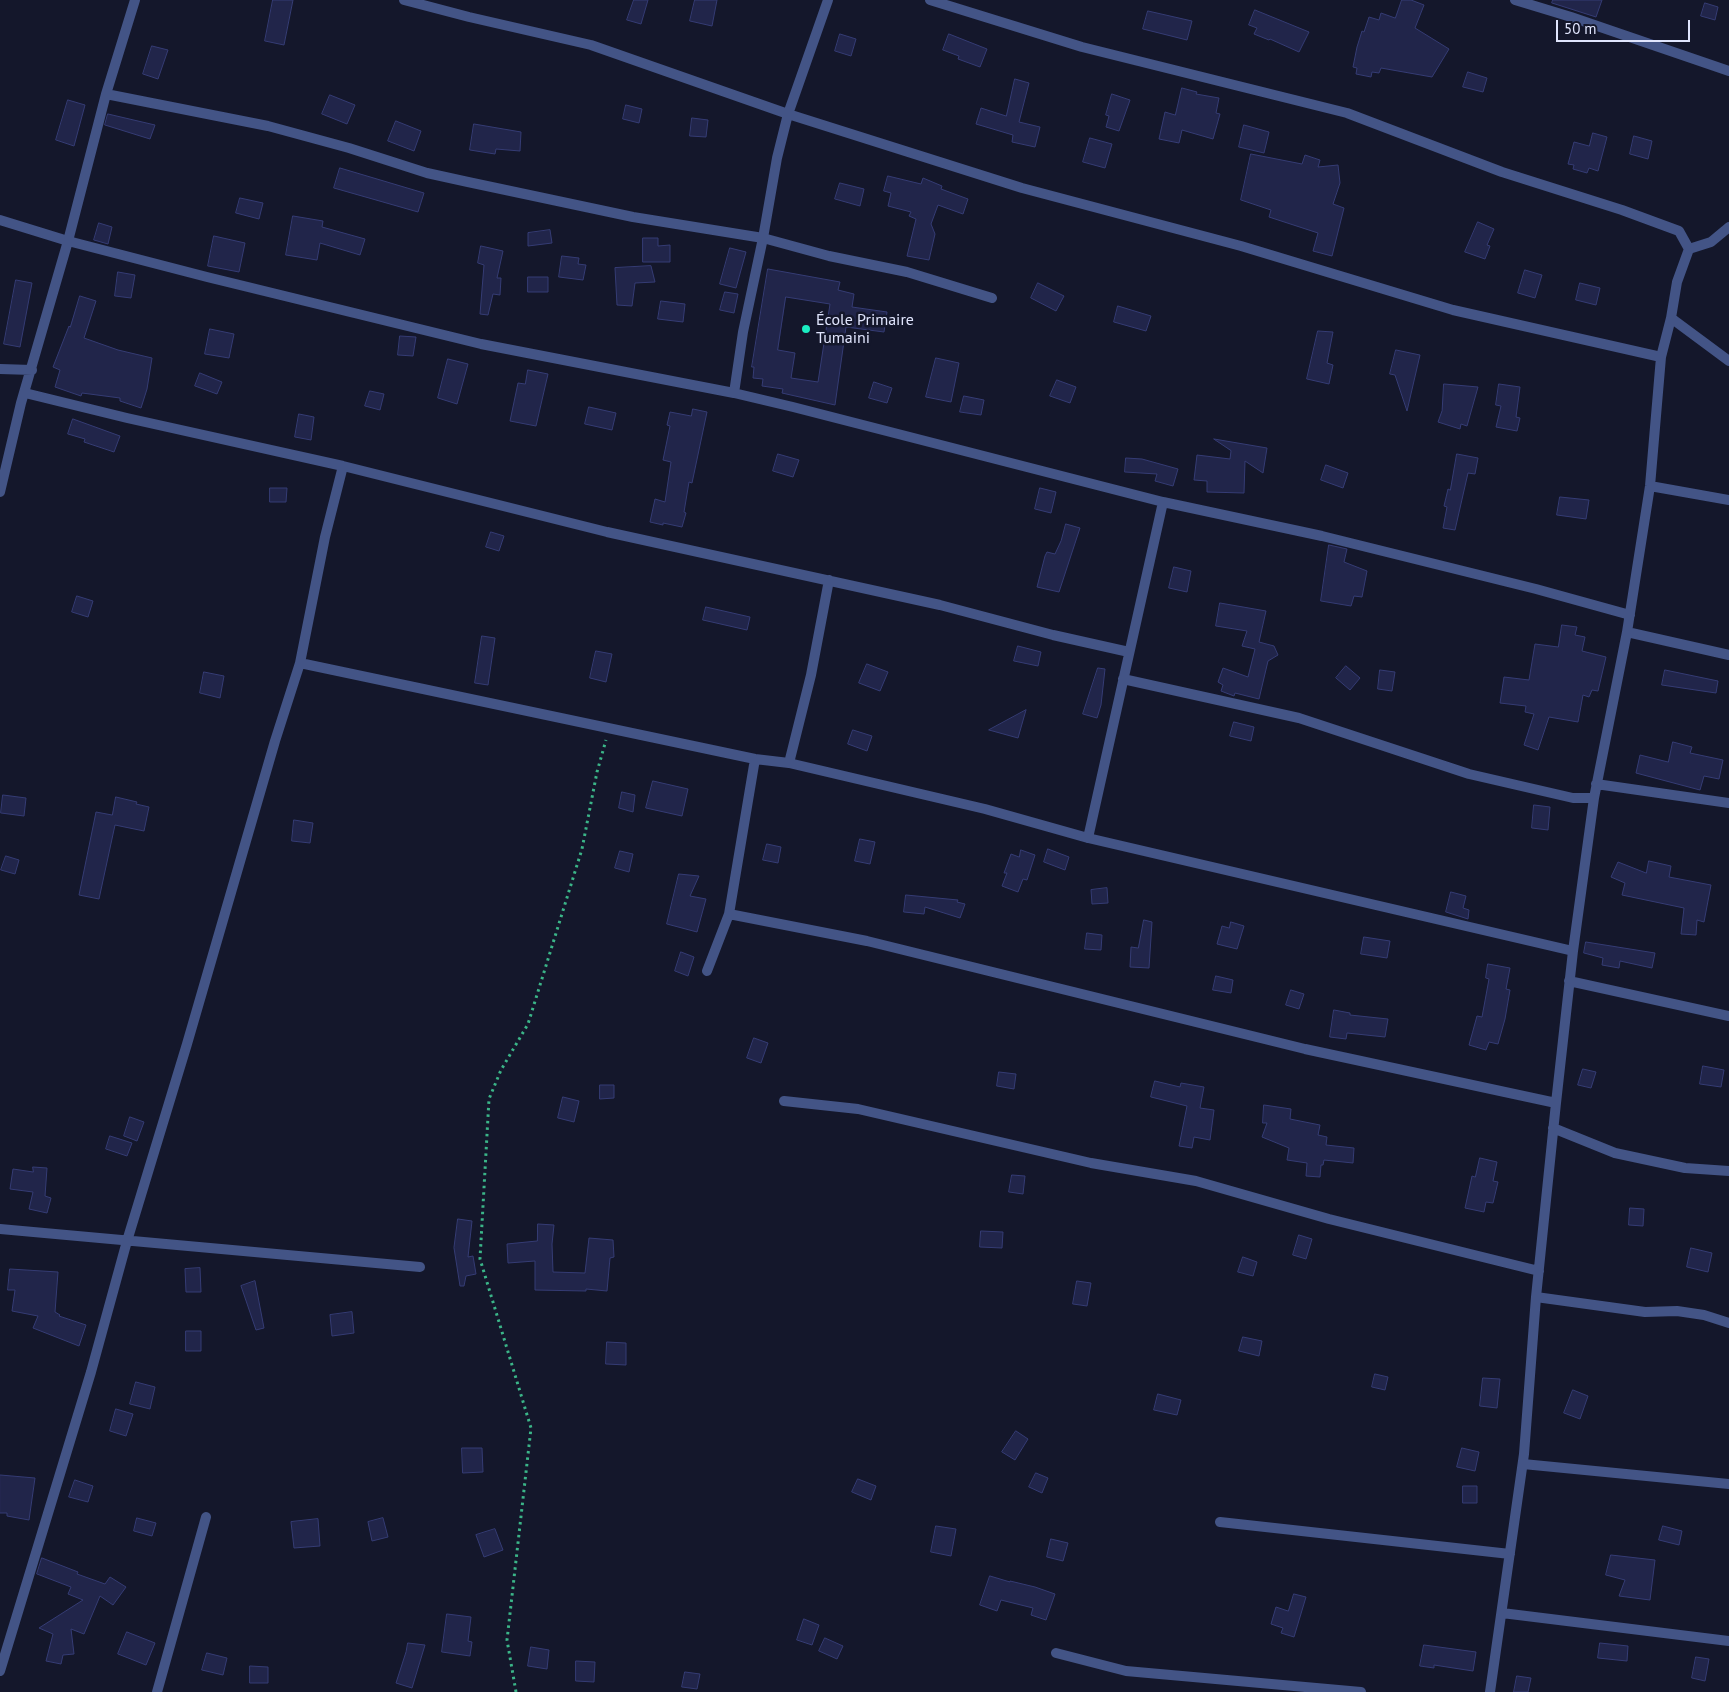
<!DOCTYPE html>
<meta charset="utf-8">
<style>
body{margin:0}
#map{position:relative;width:1729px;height:1692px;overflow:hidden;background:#14172b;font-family:"PT Sans",sans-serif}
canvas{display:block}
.scale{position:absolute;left:1556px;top:20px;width:134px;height:22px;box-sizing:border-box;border:2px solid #e0e5fd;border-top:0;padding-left:6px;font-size:15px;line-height:18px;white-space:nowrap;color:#e0e5fd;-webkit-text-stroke:4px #14172b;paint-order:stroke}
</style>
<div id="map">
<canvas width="1729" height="1692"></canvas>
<div class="scale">50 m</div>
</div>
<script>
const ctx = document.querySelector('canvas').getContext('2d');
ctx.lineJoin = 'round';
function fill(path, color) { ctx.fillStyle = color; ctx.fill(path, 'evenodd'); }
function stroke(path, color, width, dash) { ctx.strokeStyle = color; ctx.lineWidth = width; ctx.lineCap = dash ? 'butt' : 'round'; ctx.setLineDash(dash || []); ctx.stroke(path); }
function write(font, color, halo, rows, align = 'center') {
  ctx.font = font + ' "PT Sans",sans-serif'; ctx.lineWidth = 5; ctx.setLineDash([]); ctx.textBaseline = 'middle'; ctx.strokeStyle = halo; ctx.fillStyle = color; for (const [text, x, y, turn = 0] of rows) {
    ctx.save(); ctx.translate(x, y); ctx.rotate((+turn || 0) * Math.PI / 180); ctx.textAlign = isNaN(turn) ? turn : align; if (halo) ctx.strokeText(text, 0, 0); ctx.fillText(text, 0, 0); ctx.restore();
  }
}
const building = new Path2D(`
 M273,0H293L284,45L265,41Z
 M634,0H648L641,24L627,20Z
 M695,0H717L712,26L690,21Z
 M1402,0H1411L1424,5L1415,28L1449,49L1432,77L1381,68L1379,73L1372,72L1371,77L1356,74L1357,68L1353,67L1357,47L1362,31L1364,32L1369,17L1379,20L1381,13L1395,18Z
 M1553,0H1602L1596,17L1552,3Z
 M1705,3L1718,7L1715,20L1701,16Z
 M1255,10L1309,32L1299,52L1270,39L1269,40L1254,34L1257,28L1249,25Z
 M1148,11L1192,21L1187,40L1143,29Z
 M840,34L856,39L851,56L835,51Z
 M949,34L987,49L980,67L958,59L959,56L943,50Z
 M152,46L168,50L158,79L143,74Z
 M1468,72L1487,78L1483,92L1463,87Z
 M1015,79L1029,83L1019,122L1040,127L1035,147L1012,142L1013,135L976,124L981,108L1006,116Z
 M1182,88L1197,92L1196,94L1219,98L1216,113L1220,114L1213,139L1182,130L1179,143L1159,139L1165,112L1175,115Z
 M1112,94L1130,100L1119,131L1106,127L1109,116L1106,115Z
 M330,95L355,105L347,124L322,114Z
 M68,100L85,105L74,146L56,140Z
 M626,105L642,109L639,123L623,119Z
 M108,114L155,125L150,139L105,125Z
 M692,118L708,120L706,137L690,136Z
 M396,121L421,131L414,151L388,141Z
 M474,124L521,132L520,151L496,149L495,154L470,150Z
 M1244,125L1269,132L1264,153L1239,147Z
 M1593,133L1607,137L1598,171L1589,168L1587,173L1573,169L1574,165L1568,164L1574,142L1589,146Z
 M1634,136L1652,141L1648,159L1630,154Z
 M1090,138L1112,144L1105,168L1083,162Z
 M1251,154L1302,164L1305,155L1320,160L1318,167L1338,165L1340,183L1333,204L1344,208L1332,256L1313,251L1318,233L1269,217L1271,210L1241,200Z
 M340,168L424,193L418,212L334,188Z
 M888,176L921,184L923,178L942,186L941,189L968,199L963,214L938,205L931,224L935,234L929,260L907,256L916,219L909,216L911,212L888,206L891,193L884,191Z
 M840,183L864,189L860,206L835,199Z
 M240,198L263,203L259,219L236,213Z
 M293,216L323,221L322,227L365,239L360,255L320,243L317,260L286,255Z
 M1478,222L1494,229L1487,245L1490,246L1485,259L1465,252Z
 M99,223L112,227L108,244L94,240Z
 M550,230L552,243L528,246V233Z
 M214,236L245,243L239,272L208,266Z
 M643,238H658V246L670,245V262H643Z
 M481,246L503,251L497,278H501L500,295L493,294L488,315L480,314L484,265L478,263Z
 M730,248L746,252L736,288L720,284Z
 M562,256L579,258L578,264L586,265L583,280L559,277Z
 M651,266L655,282L635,283L632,306L617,305L615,268Z
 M768,269L840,282L838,290L854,294L852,307L887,312L884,332L846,327L835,405L782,393L783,389L762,386L763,379L753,378L754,367H752ZM786,297L830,304L818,382L791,378L795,353L778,350Z
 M1525,270L1542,275L1535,298L1518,293Z
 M118,272L135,275L131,298L115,296Z
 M528,277H548V292H528Z
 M16,280L32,283L20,347L4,344Z
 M1038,283L1064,296L1056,311L1031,298Z
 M1580,283L1600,288L1596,305L1576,300Z
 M725,292L738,294L734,313L720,310Z
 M80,296L96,301L84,338L118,350L152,358L147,389L141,408L120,401V398L82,393L81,396L55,387L60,370L53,367L69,326L70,327Z
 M661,301L685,304L683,322L658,319Z
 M1118,306L1151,316L1146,331L1114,322Z
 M210,329L234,334L229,358L205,354Z
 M1318,331L1333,332L1327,363L1333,365L1329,384L1307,379Z
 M400,336L416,337L413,356L398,355Z
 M1396,350L1420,355L1407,411L1395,375L1390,374Z
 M936,358L959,363L951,402L926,397Z
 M448,359L468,364L457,404L438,398Z
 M528,370L548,374L536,426L510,421L518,383L525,384Z
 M200,373L222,382L217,394L195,386Z
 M1057,380L1076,387L1070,403L1050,396Z
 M874,382L892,388L887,403L869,398Z
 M1444,384L1478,387L1467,426L1461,424L1460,429L1438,422L1442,411Z
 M1499,384L1520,387L1516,417L1520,418L1517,431L1496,427L1501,406L1496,405Z
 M370,391L384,394L380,410L365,406Z
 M964,396L984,400L981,415L960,412Z
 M589,407L616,413L612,430L585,424Z
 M693,409L707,412L692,483L689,482L684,512L686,513L682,527L663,523V525L650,522L655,499L665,502L671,462L663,460L670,426L667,425L670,412L691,416Z
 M299,414L314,417L311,440L295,437Z
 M73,419L120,436L114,452L84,442L85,439L68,434Z
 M1214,439L1267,448L1263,473L1245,461L1244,493L1207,492V481L1194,480L1197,455L1230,459L1231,451Z
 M778,454L799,460L793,477L773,471Z
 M1457,454L1478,458L1475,474L1468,473L1455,530L1443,528L1447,507L1444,506L1448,489L1450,490Z
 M1126,458L1142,459L1178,469L1173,486L1155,481L1157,474L1125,472Z
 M1326,465L1348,473L1343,488L1321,480Z
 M270,488H287L286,502H270Z
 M1040,488L1056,492L1051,513L1035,509Z
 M1560,497L1589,500L1586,519L1557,515Z
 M1066,524L1080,528L1059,592L1037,587L1045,556L1047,552L1055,554L1061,541Z
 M491,532L504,536L499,551L486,547Z
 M1329,545L1347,549L1344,562L1367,571L1362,597L1354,596L1351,606L1321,601Z
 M1174,567L1191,571L1187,592L1169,588Z
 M77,596L93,601L88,617L72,612Z
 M1220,603L1266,611L1259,642L1274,646L1278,655L1268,661L1259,699L1235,693L1234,696L1221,691L1223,685L1218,682L1223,668L1248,677L1255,649L1242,646L1247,631L1216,626Z
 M706,607L750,617L747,630L703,620Z
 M1562,625L1577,627L1575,635L1585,637L1582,651L1606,657L1598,691L1592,690L1589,697L1583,695L1578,722L1549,717L1538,750L1524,745L1534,714L1525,712L1526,706L1500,703L1504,677L1529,680L1535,644L1558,647Z
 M482,636L495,638L488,685L475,683Z
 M1018,646L1041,652L1038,666L1014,661Z
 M596,651L612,654L606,682L590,678Z
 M867,664L888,672L880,691L859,683Z
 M1346,666L1360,678L1350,690L1336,678Z
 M1098,668L1105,669L1101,705L1097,718L1083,714Z
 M1380,670L1395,672L1392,691L1378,689Z
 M1665,670L1718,681L1716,693L1662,685Z
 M204,672L224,676L220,698L200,693Z
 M1026,710L1018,738L989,730Z
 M1234,722L1254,727L1251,741L1230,736Z
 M853,730L872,736L867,751L848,744Z
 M1673,742L1692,747L1690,753L1723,760L1719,779L1704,776L1700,790L1636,773L1640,755L1668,762Z
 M653,781L688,789L682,816L646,808Z
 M622,792L635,795L633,812L619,808Z
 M3,795L26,798L24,816L1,813Z
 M116,797L137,802L136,804L149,807L144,831L115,825L99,899L79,895L96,812L112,815Z
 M1534,805L1550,807L1548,830L1532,828Z
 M294,820L313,823L310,843L292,841Z
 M860,839L875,842L870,864L855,861Z
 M767,844L781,847L778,863L763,860Z
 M1048,849L1069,857L1065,870L1044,862Z
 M1021,850L1035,855L1027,880L1023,879L1018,892L1002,886L1007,873H1004L1011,854L1019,857Z
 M620,851L633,854L629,872L615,868Z
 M6,856L19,860L15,874L1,870Z
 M1649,861L1671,866L1669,877L1711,885L1704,922L1697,920L1696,935L1681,934L1684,908L1622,895L1625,883L1611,877L1618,862L1646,873Z
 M679,874L699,876L690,896L706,899L697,932L667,924Z
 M1107,888L1108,903L1092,904L1091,890Z
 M1451,892L1466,896L1463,908L1469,910L1468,919L1446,912Z
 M906,895L958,900L957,902L965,904L960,918L925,907L924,914L904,912Z
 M1144,920L1152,922L1149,968L1130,967L1131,947L1138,948Z
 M1231,922L1244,926L1237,949L1217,944L1222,926L1229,928Z
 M1087,933L1102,935L1101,950L1085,949Z
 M1364,937L1390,941L1387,958L1361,954Z
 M1586,942L1655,953L1652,968L1620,961L1619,968L1602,965L1603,958L1584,953Z
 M681,952L694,957L688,976L675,971Z
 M1488,964L1510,968L1506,989L1510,990L1505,1019L1498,1044L1489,1042L1486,1050L1469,1045L1477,1016L1482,1017L1489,979L1486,978Z
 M1216,976L1233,980L1231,993L1213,990Z
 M1291,990L1304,994L1299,1009L1286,1005Z
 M1334,1010L1350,1013V1015L1388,1019L1385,1037L1347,1033L1346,1039L1330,1037Z
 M754,1038L768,1043L761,1063L747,1058Z
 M1703,1066L1724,1070L1721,1087L1700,1084Z
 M1583,1069L1596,1072L1591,1088L1578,1085Z
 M999,1072L1016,1074L1014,1089L997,1086Z
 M1155,1081L1180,1087L1181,1083L1204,1087L1200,1108L1214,1110L1210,1140L1194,1137L1192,1148L1179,1146L1187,1106L1151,1097Z
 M600,1085H614V1098L600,1099Z
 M563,1097L579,1101L574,1122L558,1118Z
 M1264,1105L1291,1109L1290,1119L1320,1125L1318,1135L1327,1137L1326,1145L1354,1148L1353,1163L1324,1160L1323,1165H1321L1320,1177L1306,1176L1307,1163L1287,1160L1289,1148L1262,1137L1267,1123H1263Z
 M130,1117L144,1122L137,1141L124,1136Z
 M110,1136L132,1143L127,1156L106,1149Z
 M1480,1158L1497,1162L1493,1181L1498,1182L1493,1203L1486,1202L1484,1212L1465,1208L1472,1176L1475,1177Z
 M33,1167L47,1168L45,1196L51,1198L47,1213L29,1209L33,1192L10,1189L13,1169L33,1172Z
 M1012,1175L1025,1176L1023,1194L1009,1192Z
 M1630,1208L1644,1209L1643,1226L1629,1225Z
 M458,1219L472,1221L468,1257L473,1256L476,1274L466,1276L464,1286H460L454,1248Z
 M538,1224L554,1225L552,1244L553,1272L585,1273L589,1238L613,1240L614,1257L610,1258L607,1291L586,1289V1291L535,1290V1261L508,1263L507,1244L537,1241Z
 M981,1231L1003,1232L1002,1248L980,1247Z
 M1299,1235L1312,1239L1306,1259L1293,1255Z
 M1691,1248L1712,1253L1708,1272L1687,1267Z
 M1243,1257L1257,1262L1253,1276L1238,1272Z
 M200,1268L201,1292H186L185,1269Z
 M10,1269L58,1272L55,1312L60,1315L59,1316L86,1325L79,1346L33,1328L38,1316L12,1311L15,1290H8Z
 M255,1281L264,1328L256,1330L241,1286Z
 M1077,1281L1091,1283L1087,1306L1073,1304Z
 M352,1312L354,1333L332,1336L330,1315Z
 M186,1331H201V1351H186Z
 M1243,1337L1262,1341L1259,1356L1239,1351Z
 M607,1342L626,1343V1365L606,1364Z
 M1375,1374L1388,1377L1385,1390L1372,1387Z
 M1483,1378L1500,1379L1497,1408L1480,1406Z
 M136,1382L155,1387L150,1409L130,1404Z
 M1573,1390L1588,1396L1580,1419L1564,1413Z
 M1158,1394L1181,1400L1177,1415L1154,1410Z
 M116,1409L133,1414L126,1436L110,1431Z
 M1016,1431L1028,1439L1015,1460L1002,1452Z
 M462,1448H482L483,1472L463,1473Z
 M1462,1448L1479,1452L1475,1471L1457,1467Z
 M1036,1473L1048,1478L1042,1493L1029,1487Z
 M0,1475L35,1478L29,1520L7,1516V1513H0Z
 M858,1479L876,1486L871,1500L852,1492Z
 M75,1480L93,1486L88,1502L69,1497Z
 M1463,1486H1477V1503H1463Z
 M137,1518L156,1523L152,1536L134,1531Z
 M383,1518L388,1537L372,1541L368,1522Z
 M318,1519L320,1546L294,1548L291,1522Z
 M936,1526L956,1529L951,1556L931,1552Z
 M1663,1526L1682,1531L1679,1545L1659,1540Z
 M495,1529L503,1550L484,1557L476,1535Z
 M1051,1539L1068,1543L1063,1561L1047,1557Z
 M1611,1555L1655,1560L1650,1600L1619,1596L1625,1580L1606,1575Z
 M42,1558L78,1572L77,1574L105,1584L110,1577L126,1587L113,1605L100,1596L84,1634L71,1629L74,1654L63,1655L61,1664L46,1661L53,1634L39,1628L83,1600L68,1594L71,1587L37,1574Z
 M990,1576L1010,1582V1581L1035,1587L1055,1594L1046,1620L1031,1615L1033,1608L1001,1600L997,1611L980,1605Z
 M1294,1594L1306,1597L1294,1637L1281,1633L1283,1628L1271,1624L1276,1607L1288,1611Z
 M447,1614L471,1617L468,1641L472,1642L470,1656L442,1652Z
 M804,1619L819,1625L812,1645L797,1640Z
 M127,1632L155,1643L146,1665L118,1654Z
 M825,1638L843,1646L837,1659L819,1651Z
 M408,1643L425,1645L412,1688L396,1683L406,1652Z
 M1600,1643L1628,1646L1627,1661L1598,1658Z
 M1424,1645L1476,1652L1473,1671L1434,1665V1668L1420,1666Z
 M531,1647L549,1650L547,1669L528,1666Z
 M207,1653L227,1658L223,1675L202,1670Z
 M1696,1657L1709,1659L1705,1681L1692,1678Z
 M576,1661L595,1662L594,1682L576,1681Z
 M250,1666L268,1667V1683H250Z
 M685,1672L700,1674L697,1689L682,1687Z
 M1517,1676L1531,1678L1528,1692H1514Z`);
fill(building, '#21254a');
stroke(building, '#353c74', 1);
stroke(new Path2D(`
 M516,1692L507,1640L531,1428L480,1259L489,1099L501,1070L528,1024L582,849L597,772L606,740`), '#3bb588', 3, [2.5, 4]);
stroke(new Path2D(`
 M404,0L469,17L591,45L788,114L1022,188L1241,246L1453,310L1661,357
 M930,0L1082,47L1347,113L1502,172L1622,210L1679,231L1689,249L1677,282L1671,318L1661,357L1650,486L1627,632L1594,798L1573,951L1556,1103L1536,1297L1524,1454L1490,1692
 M1515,0L1571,17L1729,71
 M106,94L268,126L349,148L427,173L468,182L633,217L763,238L829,256L907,272L992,298
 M0,220L68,241L207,277L481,344L734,393L793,407L1163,502L1322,536L1536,589L1630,615
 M1689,249L1711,242L1729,227
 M1671,318L1729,361
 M0,369L32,370
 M25,393L127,418L343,466L607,532L940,605L1053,635L1129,652
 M734,393L743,332L763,238L777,158L788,114L828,0
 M1650,486L1729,500
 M0,492L21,403L68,241L106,94L135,0
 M1627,632L1729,655
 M300,663L755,759L789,763L985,809L1088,838L1573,951
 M1123,679L1299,718L1469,774L1573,798H1594
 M789,763L811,675L829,580
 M1596,784L1729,803
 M1088,838L1163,502
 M729,914L867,941L1305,1049L1556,1103
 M707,971L729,914L755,759
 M1569,981L1729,1016
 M784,1101L858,1109L1091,1163L1196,1181L1329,1219L1539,1271
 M1553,1128L1615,1153L1685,1168L1729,1171
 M0,1229L420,1267
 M1536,1297L1645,1312L1677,1311L1704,1315L1729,1323
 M1523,1464L1729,1484
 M1220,1522L1510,1554
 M1502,1613L1729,1641
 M1056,1653L1126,1671L1361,1692
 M0,1671L91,1372L127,1241L187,1044L275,741L300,663L325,537L343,466
 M157,1692L206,1517`), '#435486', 10);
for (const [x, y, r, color] of [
 [806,329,5,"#1bedc2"]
]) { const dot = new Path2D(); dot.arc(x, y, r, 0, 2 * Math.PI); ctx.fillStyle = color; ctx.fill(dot); stroke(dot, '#14172b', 2); }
write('16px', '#e0e5fd', '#14172b', [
 ["École Primaire",816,320],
 ["Tumaini",816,338]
], 'left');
</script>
